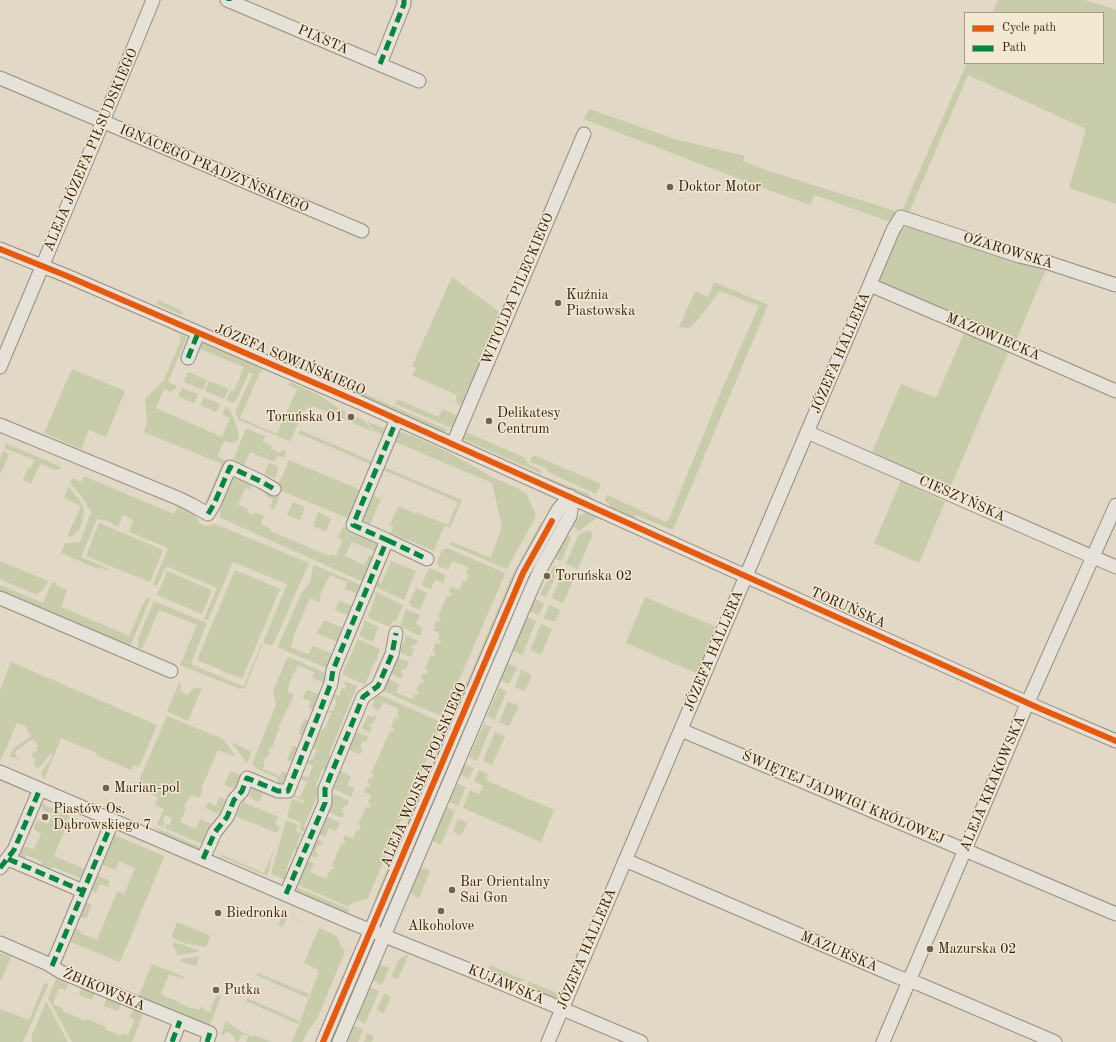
<!DOCTYPE html>
<meta charset="utf-8">
<style>
body{margin:0}
#map{position:relative;width:1116px;height:1042px;overflow:hidden;background:#e1d8c5;font-family:"Old Standard TT",serif}
canvas{display:block}
.legend{position:absolute;left:964px;top:12px;width:140px;height:52px;box-sizing:border-box;background:#f3e8d2;border:1px solid #a79884;margin:0;padding:5px 7px;list-style:none;font-size:12px;color:#342110}
.legend li{display:flex;align-items:center;gap:8px;height:20px}
.legend b{width:20px;border:1px solid #a79884}
</style>
<div id="map">
<canvas width="1116" height="1042"></canvas>
<ul class="legend">
<li><b style="height:5px;background:#e8590c"></b>Cycle path</li>
<li><b style="height:5px;background:#00873e"></b>Path</li>
</ul>
</div>
<script>
const ctx = document.querySelector('canvas').getContext('2d');
ctx.lineJoin = 'round';
function fill(path, color) { ctx.fillStyle = color; ctx.fill(path, 'evenodd'); }
function stroke(path, color, width, dash) { ctx.strokeStyle = color; ctx.lineWidth = width; ctx.lineCap = dash ? 'butt' : 'round'; ctx.setLineDash(dash || []); ctx.stroke(path); }
function write(font, color, halo, rows, align = 'center') {
  ctx.font = font + ' "Old Standard TT",serif'; ctx.lineWidth = 3; ctx.setLineDash([]); ctx.textBaseline = 'middle'; ctx.strokeStyle = halo; ctx.fillStyle = color; for (const [text, x, y, turn = 0] of rows) {
    ctx.save(); ctx.translate(x, y); ctx.rotate((+turn || 0) * Math.PI / 180); ctx.textAlign = isNaN(turn) ? turn : align; if (halo) ctx.strokeText(text, 0, 0); ctx.fillText(text, 0, 0); ctx.restore();
  }
}
fill(new Path2D(`
 M998,0H1085L1116,10V204L1069,188L1086,129L968,75L908,215L901,213L888,221L815,195L810,205C734,178 660,148 584,119L589,109L678,140L745,156L743,161L760,168L901,213L967,63H1103V13H992Z
 M907,226L1046,269L1015,343L881,285L877,278C885,260 889,236 907,226Z
 M452,277L502,314L464,407L455,403L457,395L412,375L416,368L412,366Z
 M714,282L768,305L673,530L636,515L634,519L615,511L605,500L607,495L666,522L670,517L723,387L759,306L720,291L694,324L688,328L679,327L695,291L708,297Z
 M158,300L183,311L182,315L156,304Z
 M169,329L187,337L168,382L177,386L175,390L173,389L172,392L164,389L156,408L222,437L230,418L222,414L226,407H228C233,418 251,450 224,441L217,456L226,461L228,463L210,503L206,501L222,464L144,432L147,422L145,399L164,380L181,340L179,334Z
 M964,333L1008,353L950,488L872,452L901,384L936,398Z
 M198,341L261,368L263,370L262,373L260,372L240,418L277,434L297,389L288,385L290,382L319,395L340,409L346,412L344,417L355,421L357,417L365,421L372,431L313,406L303,412L291,440L289,441L239,420L236,414V410L253,374L249,372L236,401L232,403L226,400L231,390L234,391L244,367L200,349L197,356L194,355Z
 M277,352L301,362L299,366L276,356Z
 M308,366L340,379L339,383L307,369Z
 M72,369L125,391L106,437L89,430L81,449L44,433Z
 M188,372L207,380L203,390L184,382Z
 M209,381L229,389L224,399L205,391Z
 M347,386L448,430L441,433L346,389Z
 M182,388L198,394L194,403L178,396Z
 M204,397L220,404L216,412L200,405Z
 M397,399L438,417L443,409L458,416L454,429L395,404Z
 M367,422L388,429L386,433L383,435L374,431Z
 M247,429L265,436L263,441L272,446L271,449L281,453L282,450L286,451L284,458L278,455L274,462L250,452L244,466L233,461L245,431Z
 M300,430L374,462L373,465L298,433Z
 M397,431L413,436L448,452L492,477L519,489L528,496C529,505 537,509 535,518L507,569L450,545L452,542L491,558L502,526L492,483L393,441Z
 M463,431L526,458V460L528,464L541,470L542,474L463,439Z
 M5,443L55,464L62,468L56,470L40,464L31,484L23,480L28,468H31L34,460L5,448Z
 M3,451L9,454L0,475V458Z
 M533,455L601,484L596,494L548,472L546,468L530,462Z
 M289,460L363,491L350,519L279,490L278,486Z
 M269,463L279,467L275,478L264,474Z
 M382,466L462,500L450,528L444,526L434,551L391,533L393,527L390,525L398,506L416,514V512L448,525L458,502L381,469Z
 M84,476L174,514L178,505C182,507 187,508 190,510C201,519 196,530 215,524L309,563L273,645L271,646L263,643L287,584L233,562L208,620L204,619L217,588L166,566L157,586L153,585L168,548L129,532L133,520L123,515L118,527L106,520L105,521L97,519L81,557L109,569L108,571L99,567L98,569L61,553L65,543L80,542L91,512L82,497L70,483L72,478L81,482Z
 M546,477L587,493L594,500H592L545,479Z
 M233,478H240L252,483L250,490L245,488L238,505L248,509L247,512L254,515L255,512L264,516L261,524L271,529L270,531L329,556L330,554L336,556L343,540L338,537L343,527L375,541L379,547V553L352,542L345,556L364,565L369,555L376,558L363,582L221,518C217,511 228,485 233,478Z
 M901,481L945,502L919,563L874,543Z
 M68,486C73,492 79,498 82,504C86,512 82,529 75,534C73,536 70,537 67,537L81,506L64,498Z
 M267,490L278,495L279,497L274,510L270,508L273,499L265,496Z
 M369,494L381,499L369,527L361,520Z
 M293,502L305,507L300,520L287,515Z
 M318,512L331,519L326,532L313,526Z
 M589,512L599,516L579,531L572,526C576,518 580,513 589,512Z
 M544,521L515,575L377,901H376L375,898L512,576L541,522Z
 M99,523L163,550L150,582L86,556Z
 M587,530L593,533L578,569L566,564L578,536Z
 M567,535L571,538L563,558L560,561L554,558V557Z
 M447,548L503,572L505,574L443,717L383,691L382,690L387,678L399,684L396,693L412,699L415,694L417,695L419,692L416,690L420,682L422,683L424,680L421,678L423,673L426,674L428,671L425,669L431,655L434,656L435,653L433,651L436,643L439,644L441,641L438,639L440,634L433,630L436,621L439,622L441,619L438,617L447,596L450,597L452,594L449,592L451,587L459,590L463,581L466,582L469,575L466,574L468,567L452,561L448,570L438,566L437,562L442,550Z
 M0,561L48,581L44,589L41,591L37,595L0,579Z
 M391,561L416,571L404,600L371,585L375,578L381,584Z
 M314,565L361,585V595L345,589L347,582L330,575L328,580H327L319,598H321L319,602L310,598L293,637L294,638L291,647L307,654H309L313,646L335,655L329,669L279,648L278,646L302,592C306,588 310,584 311,578C313,573 311,570 314,565Z
 M554,566L559,568L546,597L540,595Z
 M429,568L446,575L443,583L435,580L431,589L423,586L422,584Z
 M235,570L280,589L242,679L197,660Z
 M167,571L212,590L202,614L157,595Z
 M562,573L574,578L563,603L552,598Z
 M52,582L57,584V586L67,590L61,607L129,636L144,602L148,597L150,599L129,649L0,592V585L43,603Z
 M416,588L427,593L420,610L411,606L409,603Z
 M374,591L403,605L396,621L393,620L390,627L369,618L368,616L376,595Z
 M645,597L716,627L696,673L626,643Z
 M533,599H535L544,603L539,615L529,611Z
 M154,601L207,623L191,663L193,665L242,686H244L261,645L262,646L245,688L240,689L180,665L197,625L159,610L142,649L138,648V639Z
 M339,601L356,607L351,617L335,610Z
 M549,605L560,610L555,622L544,618Z
 M406,609L420,615L416,624L423,628L420,636L400,626Z
 M526,617L536,621L522,655L512,650Z
 M324,620L346,629L340,643L316,633L319,628H320Z
 M364,620L378,627L373,642L359,636L364,624Z
 M541,624L552,629L541,655L530,650Z
 M406,635L418,641L416,645L413,644L411,648L414,649L411,657L401,653L400,651Z
 M358,639L380,649L377,656L378,657L377,660L376,659L365,685L342,674Z
 M289,657L327,674L324,683L312,678L314,672L298,665L294,674L293,673L287,692L294,695L278,728L280,729L278,731L272,748L270,747L268,751L270,752L268,757L266,756L263,763L265,764L263,769L280,776L282,771L288,774L285,785L278,784V778L257,769L252,764L276,705L273,691L287,658Z
 M396,657L409,662L405,670L402,669L401,673L403,674L401,679L391,674L390,672Z
 M11,662L157,725L139,767L134,765L131,770L96,755L97,753L61,738L44,780L41,773L52,757V754H50L38,769L33,763L36,761L31,755L37,751L36,748L39,746L33,739L16,751L15,754L18,759L10,757L13,749L31,736L25,726L17,723L0,762V690Z
 M506,663L517,667L509,684L500,680V679Z
 M521,670L532,675L525,691L515,687Z
 M180,681L181,686L180,691L188,695C191,690 195,686 202,688L188,721L167,711Z
 M345,681L357,686L329,754L332,763L326,776L323,768L316,784L319,792L304,826L308,834L299,829L301,824L300,822L287,817L292,799L303,803L304,801L293,796L294,795L300,797L307,782L301,779L302,775L308,778L313,766L304,762L313,759L317,748L310,751L317,732L325,728L332,712L325,714L329,710L333,711L337,700L331,697L333,694L339,696L342,688L345,689L346,685L344,684Z
 M499,688L507,691L494,720L487,716Z
 M307,690L320,695L316,711L308,708L311,701L303,698Z
 M380,695L441,722L442,723L368,898L350,904L349,907L296,884L306,860L314,863L310,872L326,879L331,869L333,870L335,867L332,866L341,844L344,845L346,842L343,840L345,835L353,839L357,829L360,830L361,826L358,825L366,807L369,808L371,804L368,803L371,795L364,792L366,786L369,787L370,784L367,782L370,777L373,778L374,775L371,774L390,731L393,732L394,728L391,727L395,718L398,719L399,715L397,714L399,709L383,702L379,711L372,707L376,696Z
 M508,701L519,706L509,726L499,722Z
 M368,715L372,717L377,715L373,724L370,723L369,726L372,727L369,733L362,728Z
 M167,716L223,739L236,757L218,750L201,789L203,790L199,798L191,795L189,799H188L184,807L186,808L180,822L196,829L200,819L211,824L212,827L204,845L165,828L167,824L170,825L172,818L165,815L162,822L165,823L163,827L157,825L164,809L155,805L158,797L136,787Z
 M304,719L311,722L307,737L298,734Z
 M484,724L491,727L477,761L469,757Z
 M354,731L368,737L366,742L363,741L360,748L363,749L360,754L350,750L348,747Z
 M495,732L505,736L492,765L483,761Z
 M231,742L250,751L251,754L247,763Z
 M293,745L300,748L295,763L287,760Z
 M463,764L474,768L469,779L459,774Z
 M338,770L351,776L347,785L355,788L351,797L332,788Z
 M479,770L488,774L486,780L554,810L541,842L463,808L470,790L479,794L483,786L474,781Z
 M231,771L242,776L237,789L224,785Z
 M455,783L466,787L458,806L448,801Z
 M255,787L263,790V793L259,802L249,797L253,788Z
 M334,794L349,801L347,806L344,805L341,812L344,813L342,818L326,811Z
 M219,797L228,800L221,815L205,808L208,802L216,806Z
 M243,802L278,817L275,824L280,827L277,833L235,816Z
 M40,803L70,816L54,856L85,869L102,830H104L81,884H78L80,878L53,867L46,872L40,870L42,862L26,855L23,862L18,859L17,855L22,847H28L34,849L41,834L35,830L34,826L37,820L48,824L53,814L42,810L43,808Z
 M446,807L455,811L441,845L431,840L445,808Z
 M325,816L340,823L336,831L329,828L325,837L319,834Z
 M458,819L467,823L461,835L453,832Z
 M286,820L298,825L296,831L308,836L305,843L301,834L297,844L301,854L299,857L295,848L286,870L289,878L288,881L271,874Z
 M152,826L203,848L198,850L170,839Z
 M112,834L164,856V857L120,962L66,940L74,928L81,931L80,933L97,940L117,891L124,894L135,868L119,861L115,870L101,864Z
 M315,839L323,842L321,846L318,845L315,852L318,854L316,858L308,855Z
 M274,849L267,876L221,857L220,854L264,873Z
 M420,867L430,871L419,898L409,892Z
 M94,874L110,881L108,887L100,884L96,893L89,889Z
 M294,886L348,909L349,912L348,914L293,891Z
 M85,902L92,905L86,919L78,916Z
 M283,913L310,925L288,916L283,927L278,925Z
 M177,922L211,936L206,947L187,944L172,938V935Z
 M319,928L337,936L342,948L345,949L344,954L317,1019L308,1030L303,1042H292L318,974V970L304,963Z
 M174,942L198,950V952L178,955L172,944Z
 M0,953L11,957L0,982Z
 M354,953L323,1029L321,1028L352,954Z
 M409,954L398,979L391,977L399,959Z
 M198,956L199,958L196,966H194L180,961L181,959Z
 M152,964L184,977L183,979L169,974L161,994L165,996V997L178,1001L179,1003L191,1008H193L200,1010L201,1007L204,1008V1010L210,1012L212,1011L211,1007L217,995L221,997L208,1029L138,997Z
 M379,964L389,968L382,985L372,980Z
 M490,965L524,980L517,983L487,971Z
 M258,973L309,994L308,998L256,975Z
 M57,976L69,982L66,990L59,988L53,1004L63,1008L62,1011L86,1021L87,1019L106,1027L105,1029L121,1036L122,1033L128,1035L135,1019L130,1017L134,1008L144,1012L132,1042H72L48,998Z
 M528,981L559,994L556,1000L529,989L528,985Z
 M49,983L23,1042H0V1009L29,1020L44,984Z
 M82,984L95,992L92,1000L79,995Z
 M369,987L379,991L365,1024L356,1018Z
 M384,993L391,997L384,1013L377,1010Z
 M107,997L121,1003L118,1011L104,1006Z
 M247,998L299,1021L298,1024L246,1001Z
 M46,1002L47,1003L68,1042H32V1035Z
 M226,1021L240,1031L253,1037L254,1035L271,1042H246L248,1036L242,1034L238,1042L234,1040L235,1037L226,1031L224,1036L221,1034Z
 M352,1025L363,1029L358,1042H345Z
 M367,1033L374,1036L372,1042H364Z`), '#c8ccaa');
const minor = new Path2D(`
 M227,0L419,81
 M380,64L404,4V0
 M0,78L362,231
 M0,249L67,276L361,403L1041,709L1116,741
 M870,285L1008,344L1116,391
 M188,358L198,333
 M0,367C51,245 103,123 153,0
 M0,425L180,499L192,505L208,514L214,504L230,467L262,482L274,489
 M807,432L1116,567
 M453,444L584,134
 M387,540L427,559
 M0,598L171,671
 M681,730L1116,914
 M0,772L352,923L472,971L641,1042
 M8,859L83,891
 M203,859L215,832L227,817L234,800L242,791L247,778L278,791H288L331,683L333,670L387,540L353,525L397,419
 M625,860L898,977L919,984L1055,1042
 M0,868L14,850L40,789
 M286,894L325,803V789L363,697L378,686L392,654L396,633
 M0,943L46,963L61,972L210,1033L207,1042
 M52,966L113,820
 M172,1042L180,1021
 M323,1042L523,573L558,510L570,496
 M339,1042L531,590L541,568L570,516L571,510L570,496
 M548,1042L893,230L901,217L1019,256L1049,263L1116,285
 M883,1042L1028,702L1116,505`);
stroke(minor, '#948d80', 15);
stroke(minor, '#e7e2d9', 13);
stroke(new Path2D(`
 M229,1V0
 M380,64L404,4V0
 M188,358L198,333
 M208,514L214,504L230,467L262,482L274,489
 M387,540L427,559
 M8,859L83,891
 M203,859L215,832L227,817L234,800L242,791L247,778L278,791H288L331,683L333,670L387,540L353,525L397,419
 M0,868L14,850L40,789
 M286,894L325,803V789L363,697L378,686L392,654L396,633
 M52,966L113,820
 M172,1042L180,1021
 M207,1042L210,1033`), '#00873e', 5, [10, 5]);
stroke(new Path2D(`
 M0,249L67,276L361,403L1041,709L1116,741
 M323,1042L523,573L552,521`), '#e8590c', 6);
for (const [x, y, r, color] of [
 [670,187,4,"#71614f"],
 [558,303,4,"#71614f"],
 [351,417,4,"#71614f"],
 [489,421,4,"#71614f"],
 [547,576,4,"#71614f"],
 [106,788,4,"#71614f"],
 [45,817,4,"#71614f"],
 [452,890,4,"#71614f"],
 [441,911,4,"#71614f"],
 [218,913,4,"#71614f"],
 [930,949,4,"#71614f"],
 [216,990,4,"#71614f"]
]) { const dot = new Path2D(); dot.arc(x, y, r, 0, 2 * Math.PI); ctx.fillStyle = color; ctx.fill(dot); stroke(dot, '#f3e8d2', 1.5); }
write('14px', '#342110', '#f3e8d2', [
 ["PIASTA",323,40,23],
 ["ALEJA JÓZEFA PIŁSUDSKIEGO",91,150,-67],
 ["IGNACEGO PRĄDZYŃSKIEGO",214,169,23],
 ["OŻAROWSKA",1008,251,17],
 ["WITOLDA PILECKIEGO",518,289,-67],
 ["MAZOWIECKA",993,337,23],
 ["JÓZEFA HALLERA",841,353,-67],
 ["JÓZEFA SOWIŃSKIEGO",290,360,23],
 ["CIESZYŃSKA",962,499,24],
 ["TORUŃSKA",848,608,24],
 ["JÓZEFA HALLERA",714,651,-67],
 ["ALEJA WOJSKA POLSKIEGO",424,775,-67],
 ["ALEJA KRAKOWSKA",993,784,-67],
 ["ŚWIĘTEJ JADWIGI KRÓLOWEJ",843,798,23],
 ["JÓZEFA HALLERA",587,949,-67],
 ["MAZURSKA",839,952,23],
 ["KUJAWSKA",506,985,23],
 ["ŻBIKOWSKA",104,990,23]
]);
write('14px', '#342110', '#f3e8d2', [
 ["Doktor Motor",678,187],
 ["Kuźnia",566,295],
 ["Piastowska",566,311],
 ["Delikatesy",497,413],
 ["Centrum",497,429],
 ["Toruńska 01",343,417,"right"],
 ["Toruńska 02",555,576],
 ["Marian-pol",114,788],
 ["Piastów Os.",53,809],
 ["Dąbrowskiego 7",53,825],
 ["Bar Orientalny",460,882],
 ["Sai Gon",460,898],
 ["Biedronka",226,913],
 ["Alkoholove",441,926,"center"],
 ["Mazurska 02",938,949],
 ["Putka",224,990]
], 'left');
</script>
